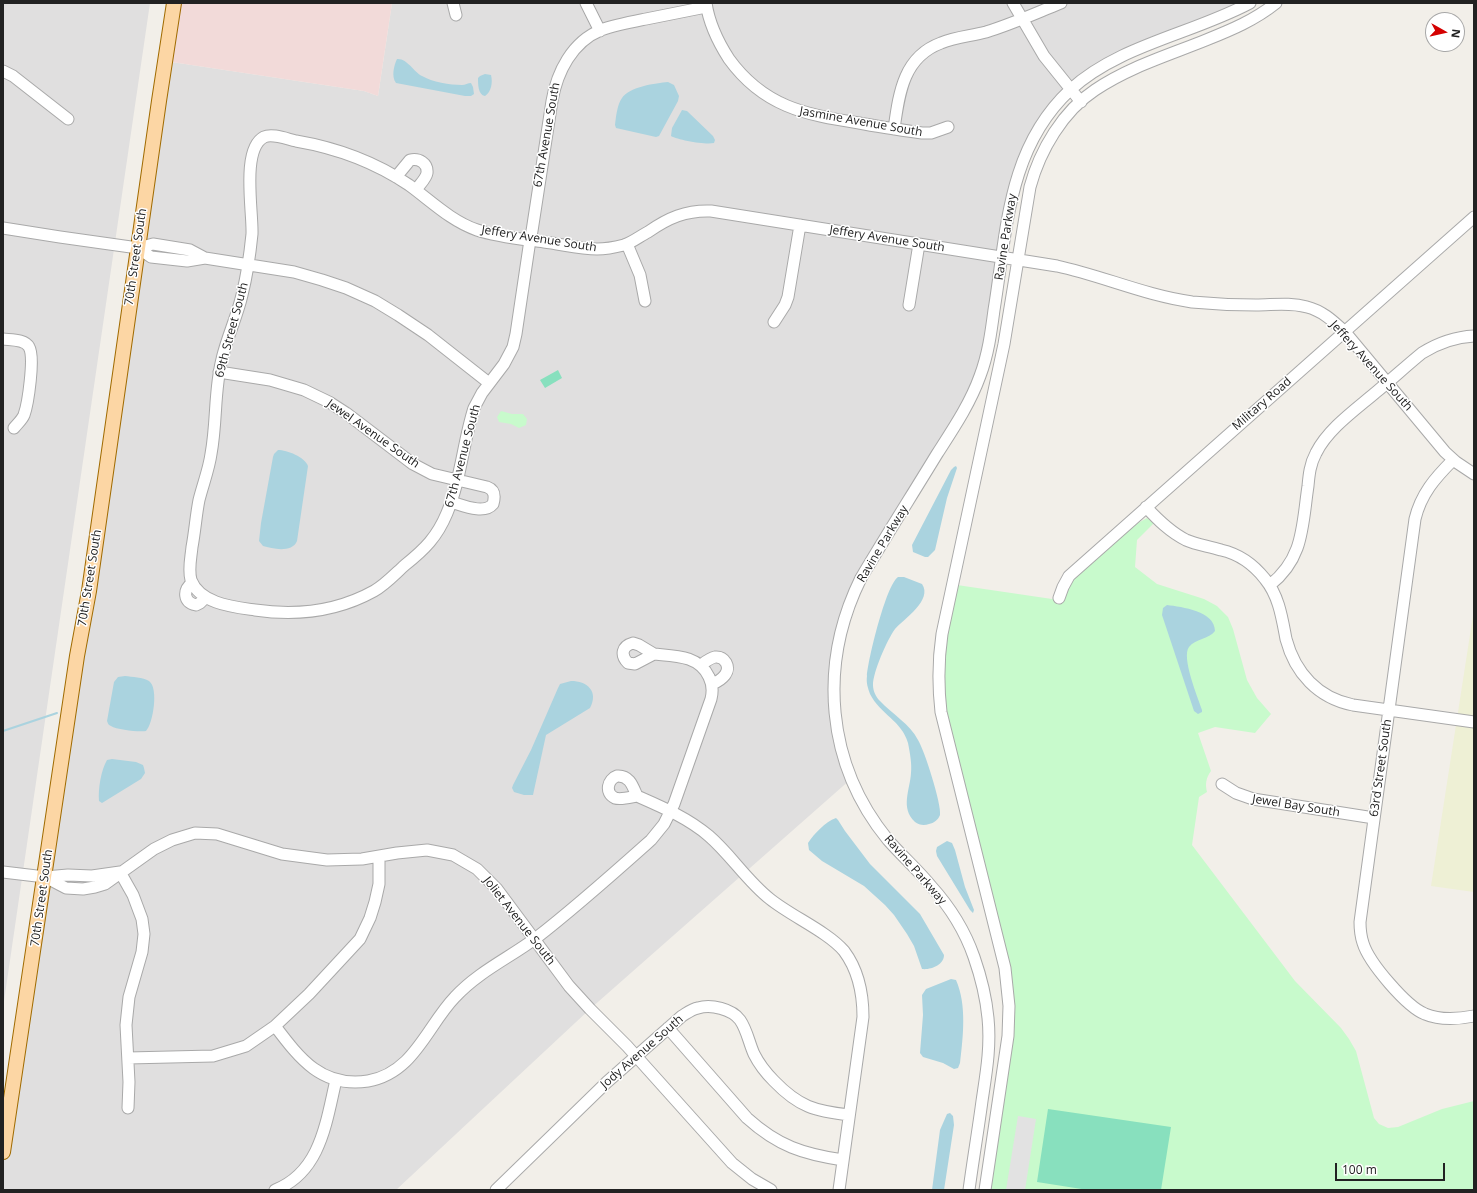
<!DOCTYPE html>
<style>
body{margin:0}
#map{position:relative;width:1477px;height:1193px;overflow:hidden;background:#f2efe9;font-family:"Open Sans",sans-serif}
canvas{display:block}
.frame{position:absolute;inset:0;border:4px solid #222;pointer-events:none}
.north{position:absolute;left:1425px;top:12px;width:40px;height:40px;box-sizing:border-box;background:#fff;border:1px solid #a7a7a7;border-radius:50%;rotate:98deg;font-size:11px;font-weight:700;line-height:16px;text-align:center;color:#222}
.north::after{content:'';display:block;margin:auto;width:14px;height:18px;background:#d40000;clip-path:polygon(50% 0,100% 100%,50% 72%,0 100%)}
.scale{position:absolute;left:1335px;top:1163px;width:110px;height:18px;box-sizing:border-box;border:2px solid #222;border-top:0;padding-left:5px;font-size:12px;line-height:14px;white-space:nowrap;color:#222;-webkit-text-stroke:3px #fff;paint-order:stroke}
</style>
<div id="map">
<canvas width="1477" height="1193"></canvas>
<div class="frame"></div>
<div class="north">N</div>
<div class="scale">100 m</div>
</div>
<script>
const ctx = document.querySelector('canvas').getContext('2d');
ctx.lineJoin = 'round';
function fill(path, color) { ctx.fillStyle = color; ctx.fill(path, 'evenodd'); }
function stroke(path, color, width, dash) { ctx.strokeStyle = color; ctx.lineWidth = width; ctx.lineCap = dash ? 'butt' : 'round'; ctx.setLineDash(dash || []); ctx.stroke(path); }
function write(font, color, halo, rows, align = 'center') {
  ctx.font = font + ' "Open Sans",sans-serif'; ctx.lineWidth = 3; ctx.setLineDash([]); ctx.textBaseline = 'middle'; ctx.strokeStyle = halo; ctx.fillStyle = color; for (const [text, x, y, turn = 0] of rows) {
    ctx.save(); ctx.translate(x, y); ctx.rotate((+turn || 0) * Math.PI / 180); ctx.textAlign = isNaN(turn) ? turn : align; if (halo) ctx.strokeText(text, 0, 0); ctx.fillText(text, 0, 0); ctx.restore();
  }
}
fill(new Path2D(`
 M3,3H150L3,1008Z
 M392,3H1250L1136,50L1071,90L1024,156L980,375L861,578L834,679L851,779L590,1009L396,1190H3V1150L165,61L364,91L378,96Z`), '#e0dfdf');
fill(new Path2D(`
 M174,3H392L378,96L364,91L165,61Z`), '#f2dad9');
fill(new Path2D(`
 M1474,609V892L1431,886Z`), '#eef0d5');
fill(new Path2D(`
 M501,411L512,414H523L527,419L526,425L519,428L511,424L499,422L497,417Z
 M1147,518L1154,523L1137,540L1135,567L1157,584L1204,599L1217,606L1228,617L1233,629L1247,680L1257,698L1271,714L1255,733L1215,727L1198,733L1211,771C1206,778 1205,784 1207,792L1199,797L1192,845L1295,981L1341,1028L1349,1039L1356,1051L1374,1118L1379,1124L1388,1128L1398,1127L1442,1109L1474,1101V1190H990L1013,1021L944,698L945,647L957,585L1052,599L1116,541L1138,523Z`), '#c8facc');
fill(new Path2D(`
 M558,370L562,378L545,388L540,380Z
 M1048,1109L1171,1127L1161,1190H1088L1037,1182Z`), '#88e0be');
fill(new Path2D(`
 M1018,1116L1036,1119L1025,1190H1006Z`), '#e2e2e2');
fill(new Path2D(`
 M397,59C407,58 414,72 422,76C432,82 450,85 462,85C465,85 468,83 471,83L473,87L474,94L471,96H465L396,83C391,77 394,65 397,59Z
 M485,74L491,75C493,83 491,92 485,96C478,95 478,84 478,78L480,76Z
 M668,82L674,85L679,96L678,101L659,136L656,137L616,128L615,125C616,117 617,105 622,98C629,87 656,83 668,82Z
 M682,110L687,111L713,136L715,140L714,143C705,145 678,140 671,136L672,128Z
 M278,450C287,450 305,457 308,466L297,541C292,553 273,549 263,546L259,541L261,523L273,457L274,454Z
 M956,466L957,468L947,498L935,550L928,557H925L913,552L912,545L951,470L954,467Z
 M898,577H904L922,584C933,600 904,619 895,629C887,640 873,672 873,685C873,691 876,697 880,701C892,714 910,724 918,740C924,749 942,805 940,815C938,820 934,823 929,824C924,826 919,825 915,822C900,808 910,790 911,773C912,764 910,753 908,743C902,721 880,714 870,694C868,688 866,683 867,676C868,660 886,585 898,577Z
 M1167,605C1182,607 1215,611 1215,631C1209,639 1195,639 1189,647C1181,657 1198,698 1202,710V712L1198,714L1194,711L1162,615L1163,608Z
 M125,676C132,677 143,677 149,681C159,688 153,724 146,731C139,732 117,730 111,726C108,725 108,723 107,721L114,682L118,677Z
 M571,681C587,681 599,691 590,708L546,735L533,795H524L514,792L512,788L513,785L531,750L558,688L560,684Z
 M112,759L136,762L143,765L144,768L145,773L141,779L102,803L99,801C98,789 101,770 107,760Z
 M836,818L838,820L845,831L870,864L920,914L944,955C944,965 931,970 922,969L914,946L907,934L894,915L885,905L864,886L822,861L809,850L808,843C814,834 825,822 836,818Z
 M947,841L952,843L955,850L965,887L974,910L973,913L970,910L937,856L936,851L937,847Z
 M951,979L956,980C967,1005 963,1037 960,1063L958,1068L954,1069L943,1063L923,1057L920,1053L923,1015L922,995L926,989Z
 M950,1113L953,1116L954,1125L944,1190H932L940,1130L947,1114Z`), '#aad3df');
stroke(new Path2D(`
 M3,731L57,713`), '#aad3df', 2);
const minor = new Path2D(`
 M453,3L456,15
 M586,3L600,31
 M706,3C709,23 718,42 729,59C763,106 805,115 859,123C880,127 901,130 922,133H931L948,127
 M1013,3L1044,56L1081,102
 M706,7C686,11 666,15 646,19C631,22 615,25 601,30C572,42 557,72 552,101L532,231L530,240L516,334L513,347L504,364L482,393L474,408C463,442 461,480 447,513C437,537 425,549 405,565C395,574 385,585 374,591C338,611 296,616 255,610C234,607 200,604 191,580C188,569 191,558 192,547C195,531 196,515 199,500C203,484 209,469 211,454C217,422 214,390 222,359C227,337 237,317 242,295C247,275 250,254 252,234C253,212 241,149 264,137C272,133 287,139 296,141C337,148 375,162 409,185C431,201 451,221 477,230C498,237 522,239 544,242C561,244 580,249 597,249C606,249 616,247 624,245C633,242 640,236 648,232C668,218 686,210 711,211L1057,266C1103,276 1144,295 1192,302C1213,304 1235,305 1256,305C1273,305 1290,302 1307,307C1323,311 1334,322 1345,332L1445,452L1456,462L1474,474
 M3,71L13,76L68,119
 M894,129C899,94 903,57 941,43C955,37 971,36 986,32C1012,24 1036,13 1061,3
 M396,177L410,160C419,158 428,163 427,173C426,179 419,185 416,190
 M3,228L60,237L138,248L153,244L190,250L205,258L294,272L322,280L346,288L375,301L398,315L428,335L489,383
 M627,244L640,275L645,301
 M138,248L151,257L187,261L205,258
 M909,305L919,244
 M774,322L785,305L788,297L800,225
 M3,339C11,340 25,339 29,347C35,357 28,404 24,415C22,420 17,424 14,428
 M219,372L270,380L304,390L329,402L346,413L413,464L432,474L487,487C495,490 495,497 493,504C484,515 462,505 451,502
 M1453,460C1435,478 1421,494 1415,519L1360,922C1360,929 1361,937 1363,943C1369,963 1407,1007 1425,1014C1439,1020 1459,1019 1474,1016
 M1146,507C1158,520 1170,532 1186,540C1197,545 1209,546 1221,550C1239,554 1254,565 1265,579C1279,596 1282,618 1286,639C1295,673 1318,698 1353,705L1474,722
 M192,583C183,590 183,602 196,605L200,603L205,598
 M1270,585C1304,558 1302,526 1308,486C1309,475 1310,464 1316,453C1328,429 1355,410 1375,393C1391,380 1406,366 1422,353C1438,343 1455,337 1474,336
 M1059,598L1063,587L1069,576L1474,217
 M633,643L639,645L654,654L635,664L628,663C620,655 622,646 633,643Z
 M701,665C705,662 710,658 715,657C725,656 731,667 725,675C722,679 717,682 712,684
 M617,776C630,775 633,787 637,796C631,797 621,800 615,798C604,793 608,779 617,776Z
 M1222,784L1236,793L1253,799L1374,818
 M637,796C662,807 688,818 709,836C731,855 747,881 770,899C791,916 828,932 844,951C859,971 863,993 863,1017L839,1190
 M3,872L45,877L68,875L92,876L120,872
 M120,872L133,895L142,919L144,934L142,952L129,997L126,1025L129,1082L128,1108
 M45,877L66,888L83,889L95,887L105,884L154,849L172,840L195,833L217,834L282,854L327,860L362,859L397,853L427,850L453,855L477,869L497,889L569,986L590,1009L627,1046L732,1163L752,1179L771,1190
 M275,1026C300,1059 322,1088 368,1081C414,1073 427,1026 455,997C478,972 509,958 536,938C575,908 614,873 651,840L664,824L674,804L711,699C713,691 713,685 709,677C699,655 674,656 654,654
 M668,1028L747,1118C778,1146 803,1154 843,1160
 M128,1058L213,1056L246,1046L275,1026L309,994L360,939L370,918L375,902L379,884V856
 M275,1190C321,1172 326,1122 336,1080
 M496,1190L607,1082L682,1016C687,1013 692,1009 698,1008C711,1004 732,1009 740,1020C747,1030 749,1043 754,1054C759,1064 766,1073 774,1081C799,1107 815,1111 849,1115
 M969,1190C973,1160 978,1131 982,1101C986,1074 991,1047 988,1018C986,997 981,977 974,957C965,931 950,907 931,886C918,870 902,856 888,840C826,764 818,665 861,578C886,536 912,495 937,454C953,429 970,404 980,376C988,355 991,333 994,310C1007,231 1007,149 1070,90C1119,45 1192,34 1250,3
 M985,1190L1008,1036L1009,1006L1005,968L941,712C938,686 938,661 942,634L1004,344L1030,187C1040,150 1063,111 1095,90C1129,67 1169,55 1206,40C1231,30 1255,20 1276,3`);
const major = new Path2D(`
 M3,1152L77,656L89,591L159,101L174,3`);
stroke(minor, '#a9a9a9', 13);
stroke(major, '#a06b00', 16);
stroke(minor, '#fff', 11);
stroke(major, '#fcd6a4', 14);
write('12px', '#222', '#fff', [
 ["Jasmine Avenue South",861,122,10],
 ["67th Avenue South",547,135,-80],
 ["Ravine Parkway",1006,237,-81],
 ["Jeffery Avenue South",539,239,9],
 ["Jeffery Avenue South",887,239,9],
 ["70th Street South",136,257,-82],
 ["69th Street South",232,330,-75],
 ["Jeffery Avenue South",1371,366,48],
 ["Military Road",1262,404,-41],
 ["Jewel Avenue South",373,434,35],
 ["67th Avenue South",463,456,-75],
 ["Ravine Parkway",883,544,-59],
 ["70th Street South",90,578,-81],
 ["63rd Street South",1381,768,-82],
 ["Jewel Bay South",1296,806,9],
 ["Ravine Parkway",915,870,49],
 ["70th Street South",42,898,-82],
 ["Joliet Avenue South",519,921,52],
 ["Jody Avenue South",642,1052,-41]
]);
</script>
